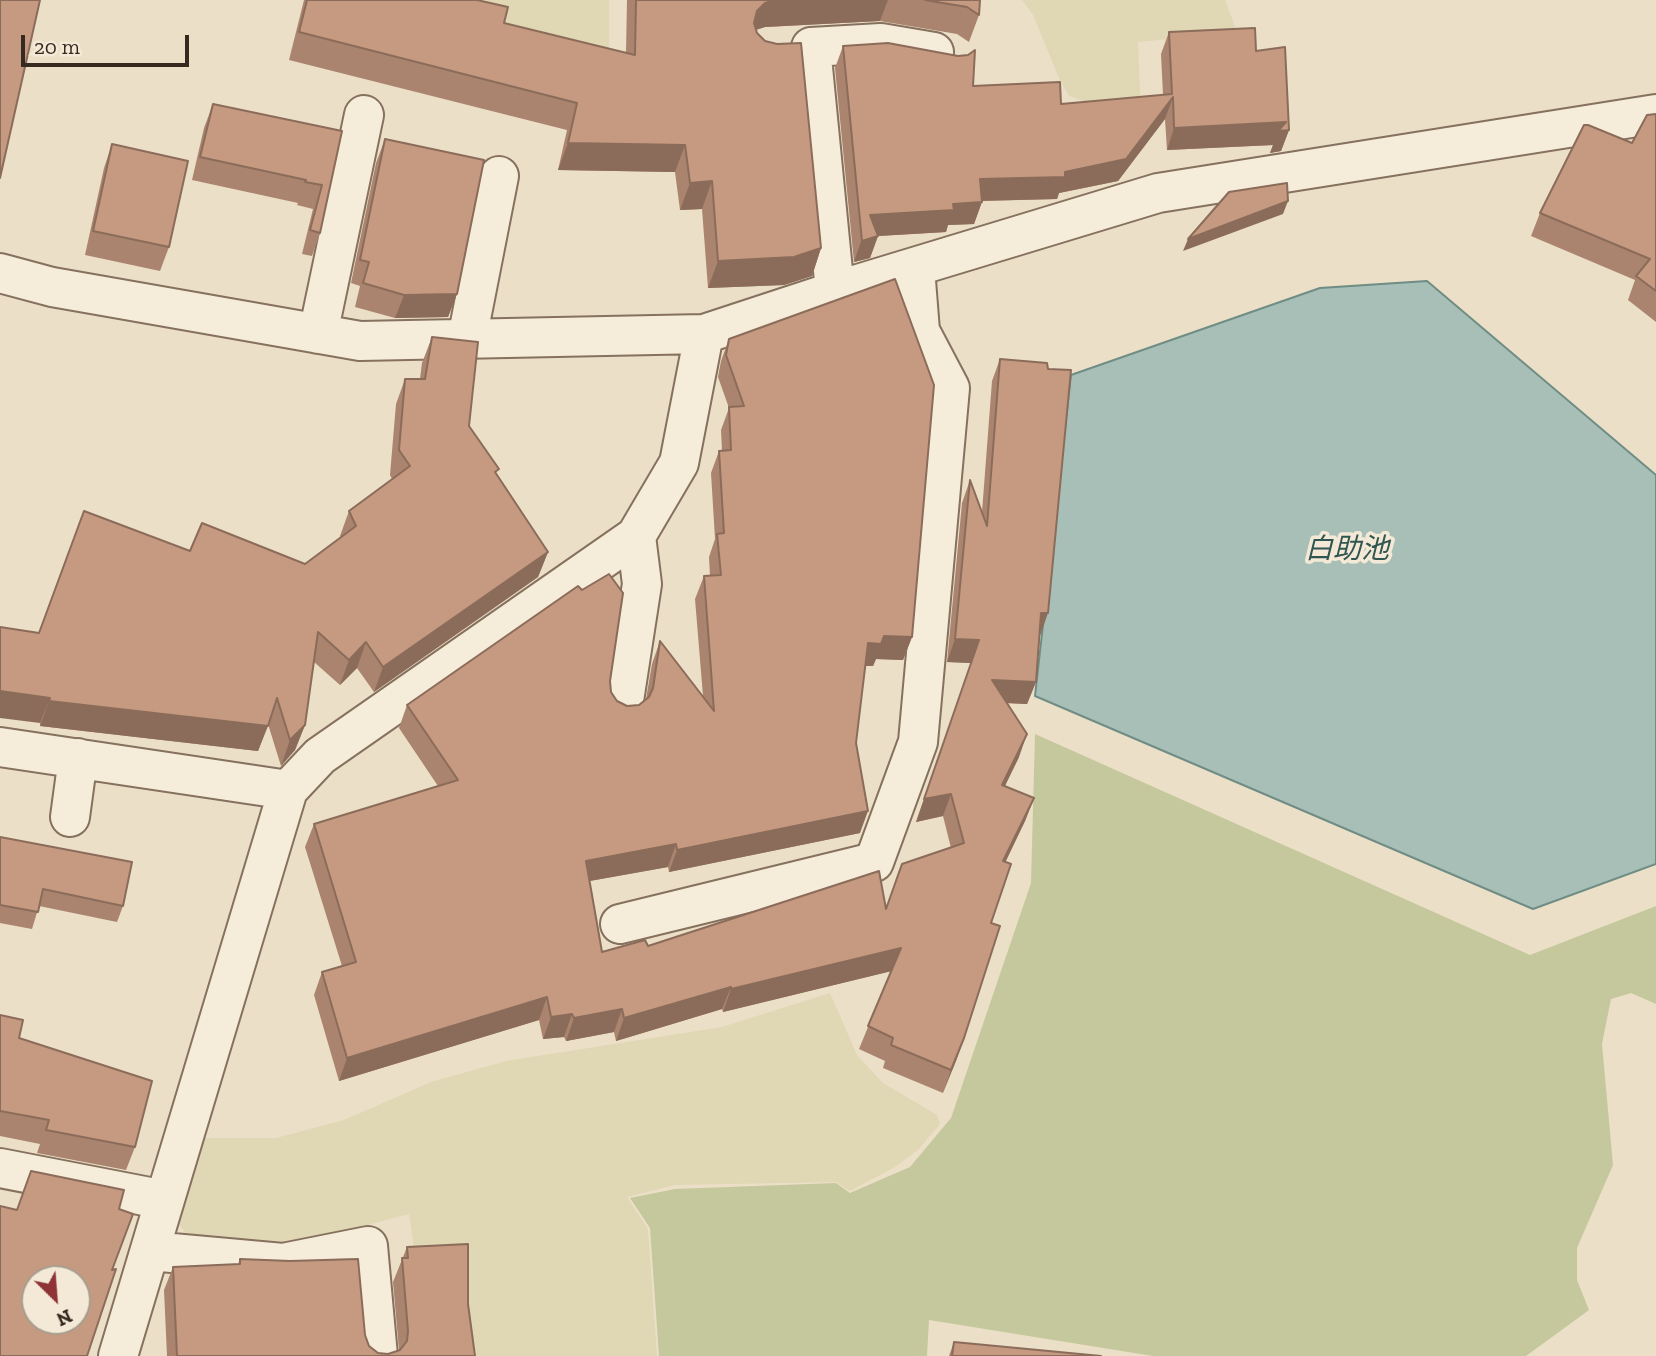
<!DOCTYPE html>
<meta charset="utf-8">
<style>
body{margin:0}
#map{position:relative;width:1656px;height:1356px;overflow:hidden;background:#ebdfc7;font-family:"Zilla Slab",serif}
canvas{display:block}
.north{position:absolute;left:21px;top:1265px;width:70px;height:70px;box-sizing:border-box;background:#f3e9d6;border:2px solid #a79d8d;border-radius:50%;rotate:155deg;font-size:19px;font-weight:700;line-height:28px;text-align:center;color:#362a20}
.north::after{content:'';display:block;margin:auto;width:24px;height:32px;background:#8f3337;clip-path:polygon(50% 0,100% 100%,50% 72%,0 100%)}
.scale{position:absolute;left:21px;top:35px;width:168px;height:32px;box-sizing:border-box;border:4px solid #362a20;border-top:0;padding-left:9px;font-size:21px;line-height:24px;white-space:nowrap;color:#362a20;-webkit-text-stroke:5px #f3e9d6;paint-order:stroke}
</style>
<div id="map">
<canvas width="1656" height="1356"></canvas>
<div class="north">N</div>
<div class="scale">20 m</div>
</div>
<script>
const ctx = document.querySelector('canvas').getContext('2d');
ctx.lineJoin = 'round';
function fill(path, color) { ctx.fillStyle = color; ctx.fill(path, 'evenodd'); }
function stroke(path, color, width, dash) { ctx.strokeStyle = color; ctx.lineWidth = width; ctx.lineCap = dash ? 'butt' : 'round'; ctx.setLineDash(dash || []); ctx.stroke(path); }
function write(font, color, halo, rows, align = 'center') {
  ctx.font = font + ' "Zilla Slab","Noto Sans JP",serif'; ctx.lineWidth = 7; ctx.setLineDash([]); ctx.textBaseline = 'middle'; ctx.strokeStyle = halo; ctx.fillStyle = color; for (const [text, x, y, turn = 0] of rows) {
    ctx.save(); ctx.translate(x, y); ctx.rotate((+turn || 0) * Math.PI / 180); ctx.textAlign = isNaN(turn) ? turn : align; if (halo) ctx.strokeText(text, 0, 0); ctx.fillText(text, 0, 0); ctx.restore();
  }
}
fill(new Path2D(`
 M471,0H609V58L543,52Z
 M1022,0H1225L1236,29L1230,33L1138,42L1141,113L1115,112L1069,96L1059,78L1033,15Z
 M830,993L857,1055L883,1083L937,1115L940,1124L919,1149L895,1167L850,1191L836,1182L675,1185L627,1197L648,1229L657,1356H469L458,1244L414,1248L409,1214L306,1241L193,1243L178,1223L204,1138H276L344,1120L431,1082L506,1061L722,1027Z`), '#e0d7b5');
fill(new Path2D(`
 M1035,734L1530,955L1656,906V1004L1631,993L1611,999L1602,1044L1613,1165L1577,1248V1280L1589,1310L1526,1356H1153L929,1320L927,1356H659L650,1228L630,1198L675,1189L836,1183L850,1193L910,1167L951,1118L1031,883Z`), '#c5c89c');
const water = new Path2D(`
 M1427,281L1656,475V864L1533,909L1035,696L1071,375L1320,288Z`);
fill(water, '#a8bfb7');
stroke(water, '#6f8d84', 2);
const minor = new Path2D(`
 M0,273L52,287L360,341L704,334L835,291L1158,193L1656,114
 M835,291L811,47L881,43L934,52
 M318,334L364,115
 M467,339L499,176
 M623,707L642,584L636,536
 M0,747L288,790
 M70,817L78,758
 M620,924L874,862L918,742L950,388L920,331L915,268
 M0,1168L165,1200
 M150,1251L283,1263L368,1246L378,1356
 M118,1356L288,790L320,756L636,536L679,463L704,334`);
stroke(minor, '#85715e', 42);
stroke(minor, '#f6ecda', 38);
fill(new Path2D(`
 M304,0H477L504,23L626,53L627,0H980L979,15L969,42L957,34L880,21L765,27L756,30L821,248L812,276L784,285L708,288L702,209L680,210L675,172L558,170L567,130L289,60Z
 M1169,32L1256,51L1289,130L1281,151L1270,153L1273,145L1167,150L1165,119L1118,181L1059,193L1057,199L982,201L974,224L948,225L946,232L878,236L870,258L854,262L835,68L843,46L973,86L1061,104L1163,95L1161,54Z
 M213,104L342,131L320,233L312,256L302,254L313,209L297,205L298,203L192,180L204,128Z
 M1656,114V322L1628,300L1635,280L1531,236L1540,213L1632,143Z
 M385,139L457,294L448,317L395,318L355,307L360,286L351,283L376,163Z
 M112,144L169,247L160,271L85,255L104,168Z
 M432,337L469,426L497,474L548,552L538,577L374,692L357,668L340,685L314,662L305,725L295,750L281,766L268,724L258,751L40,726L39,633L190,551L305,564L341,538L340,536L349,511L392,479L390,475L396,404L405,379H420L422,363Z
 M729,339L912,637L903,660L876,659L873,666H865L856,743L860,833L669,872L668,867L590,881L602,952L648,946L886,908L951,848L943,816L916,822L971,663L947,662L962,503L970,480L982,512L992,381L1000,359L1040,636L1036,682L1027,704L1007,703L1019,757L1005,786L1034,798L1025,821L1005,862L964,1038L943,1093L883,1068L885,1061L859,1049L891,971L723,1012L722,1009L616,1041L614,1032L566,1041L564,1037L543,1039L539,1020L339,1081L314,995L322,972L342,966L305,847L314,824L438,786L399,728L407,705L610,681L611,692L617,701L627,706L639,705L646,699L652,664L660,641L703,696L695,599L704,576H710L709,557L715,539L711,473L719,451H722L721,430L729,408L718,377L721,361Z
 M0,837L123,906L117,922L39,906L32,929L0,923Z
 M0,1015L19,1038L135,1147L126,1170L37,1153L40,1144L0,1136Z
 M407,1247L468,1304L475,1356H167L164,1290L173,1267L238,1264L240,1259L365,1335L369,1346L378,1353L388,1354L399,1350L393,1282Z
 M954,1342L1101,1356H949Z`), '#aa846e');
fill(new Path2D(`
 M775,0H888L880,21L765,27L755,30L747,38L757,11L765,3Z
 M1173,97L1165,119L1118,181L1059,193L1057,199L973,201L980,179Z
 M1286,122L1289,130L1281,151L1270,153L1273,145L1167,150L1174,128Z
 M568,143L685,145L675,172L558,170Z
 M712,181L702,209L680,210L690,183Z
 M1288,201L1283,214L1183,251L1188,239Z
 M982,202L974,224L948,225L946,232L878,236L870,258L854,262L870,215L953,204Z
 M821,248L812,276L784,285L708,288L718,261Z
 M457,294L448,317L395,318L404,295Z
 M548,552L538,577L374,692L383,667Z
 M1041,613H1048L1040,636L1032,635Z
 M884,636L912,637L903,660L876,659L873,666H859L868,643Z
 M955,639L979,640L971,663L947,662Z
 M366,642L357,668L340,685L349,660Z
 M992,680L1036,682L1027,704L984,702Z
 M0,691L50,698L40,723L0,718Z
 M49,701L268,726L258,751L40,726Z
 M305,725L295,750L281,766L290,740Z
 M1027,734L1019,757L994,808L1002,785Z
 M951,794L943,816L916,822L924,799Z
 M1034,798L1025,821L995,884L1003,861Z
 M868,811L860,833L669,872L677,850Z
 M676,844L668,867L578,883L586,861Z
 M901,948L892,971L723,1012L731,989Z
 M731,987L722,1009L616,1041L624,1018Z
 M547,997L539,1020L339,1081L347,1058Z
 M622,1009L614,1032L566,1041L574,1018Z
 M572,1014L564,1037L543,1039L551,1017Z
 M964,1038L956,1061L943,1093L951,1070Z`), '#8b6c5a');
const building = new Path2D(`
 M0,0H40L0,178Z
 M307,0H477L508,7L504,23L635,55L636,0H775L765,3L757,11L754,23L757,33L765,41L777,44L801,43L821,248L794,257L718,261L712,181L690,183L685,145L568,143L577,103L299,32Z
 M925,0H980L979,15L967,7Z
 M1255,28L1256,51L1285,47L1289,130L1278,131L1286,122L1174,128L1173,97L1126,159L1065,172V177L980,179L982,202L953,204L954,210L870,215L878,236L862,241L843,46L888,43L958,56L968,55L975,50L973,86L1060,82L1061,104L1172,94L1169,32Z
 M213,104L342,131L320,233L310,230L322,185L305,182L306,180L200,157Z
 M1656,114V291L1636,276L1650,259L1540,213L1584,125H1588L1632,143L1647,115Z
 M385,139L484,160L457,294L404,295L363,283L369,262L360,260Z
 M112,144L188,161L169,247L93,231Z
 M1287,183L1288,201L1188,239L1229,192Z
 M895,279L934,385L912,637L884,636L881,644L868,643L856,743L868,811L677,850L676,844L586,861L602,952L645,940L648,946L879,871L886,909L902,864L964,843L951,794L924,799L979,640L955,639L970,480L987,526L1000,359L1047,363L1048,369L1071,370L1048,613H1041L1036,682L992,680L1027,734L1002,785L1034,798L1003,861L1011,864L991,923L1000,926L964,1038L951,1070L891,1045L893,1038L868,1026L901,948L731,989V987L624,1018L622,1009L574,1018L572,1014L551,1017L547,997L347,1058L322,972L356,962L314,824L458,780L407,705L578,586L582,590L609,574L623,593L610,681L611,692L617,701L627,706L639,705L649,697L653,688L660,641L714,711L704,576L721,575L717,534L724,533L719,451L731,450L729,407L744,406L726,355L729,339Z
 M432,337L478,342L469,426L499,469L495,472L548,552L383,667L366,642L349,660L318,632L305,725L290,740L277,698L268,726L49,701L50,698L0,691V627L39,633L84,511L190,551L202,523L305,564L356,526L349,511L410,466L399,450L405,379H425Z
 M0,837L132,862L123,906L43,889L38,912L0,905Z
 M0,1015L23,1020L19,1038L152,1081L135,1147L46,1130L49,1120L0,1111Z
 M31,1171L124,1190L119,1209L133,1214L112,1270L116,1269L87,1356H0V1206L17,1210ZM35,1279H77V1321H35Z
 M468,1244V1304L475,1356H177L173,1267L240,1264V1259L290,1261L358,1259L365,1335L369,1346L378,1353L388,1354L400,1350L407,1341L408,1331L402,1258H408L407,1247Z
 M954,1342L1101,1356H952Z`);
fill(building, '#c69a80');
stroke(building, '#8b6c5a', 2);
write('italic 28px', '#315551', '#f3e9d6', [
 ["白助池",1347,550]
]);
</script>
